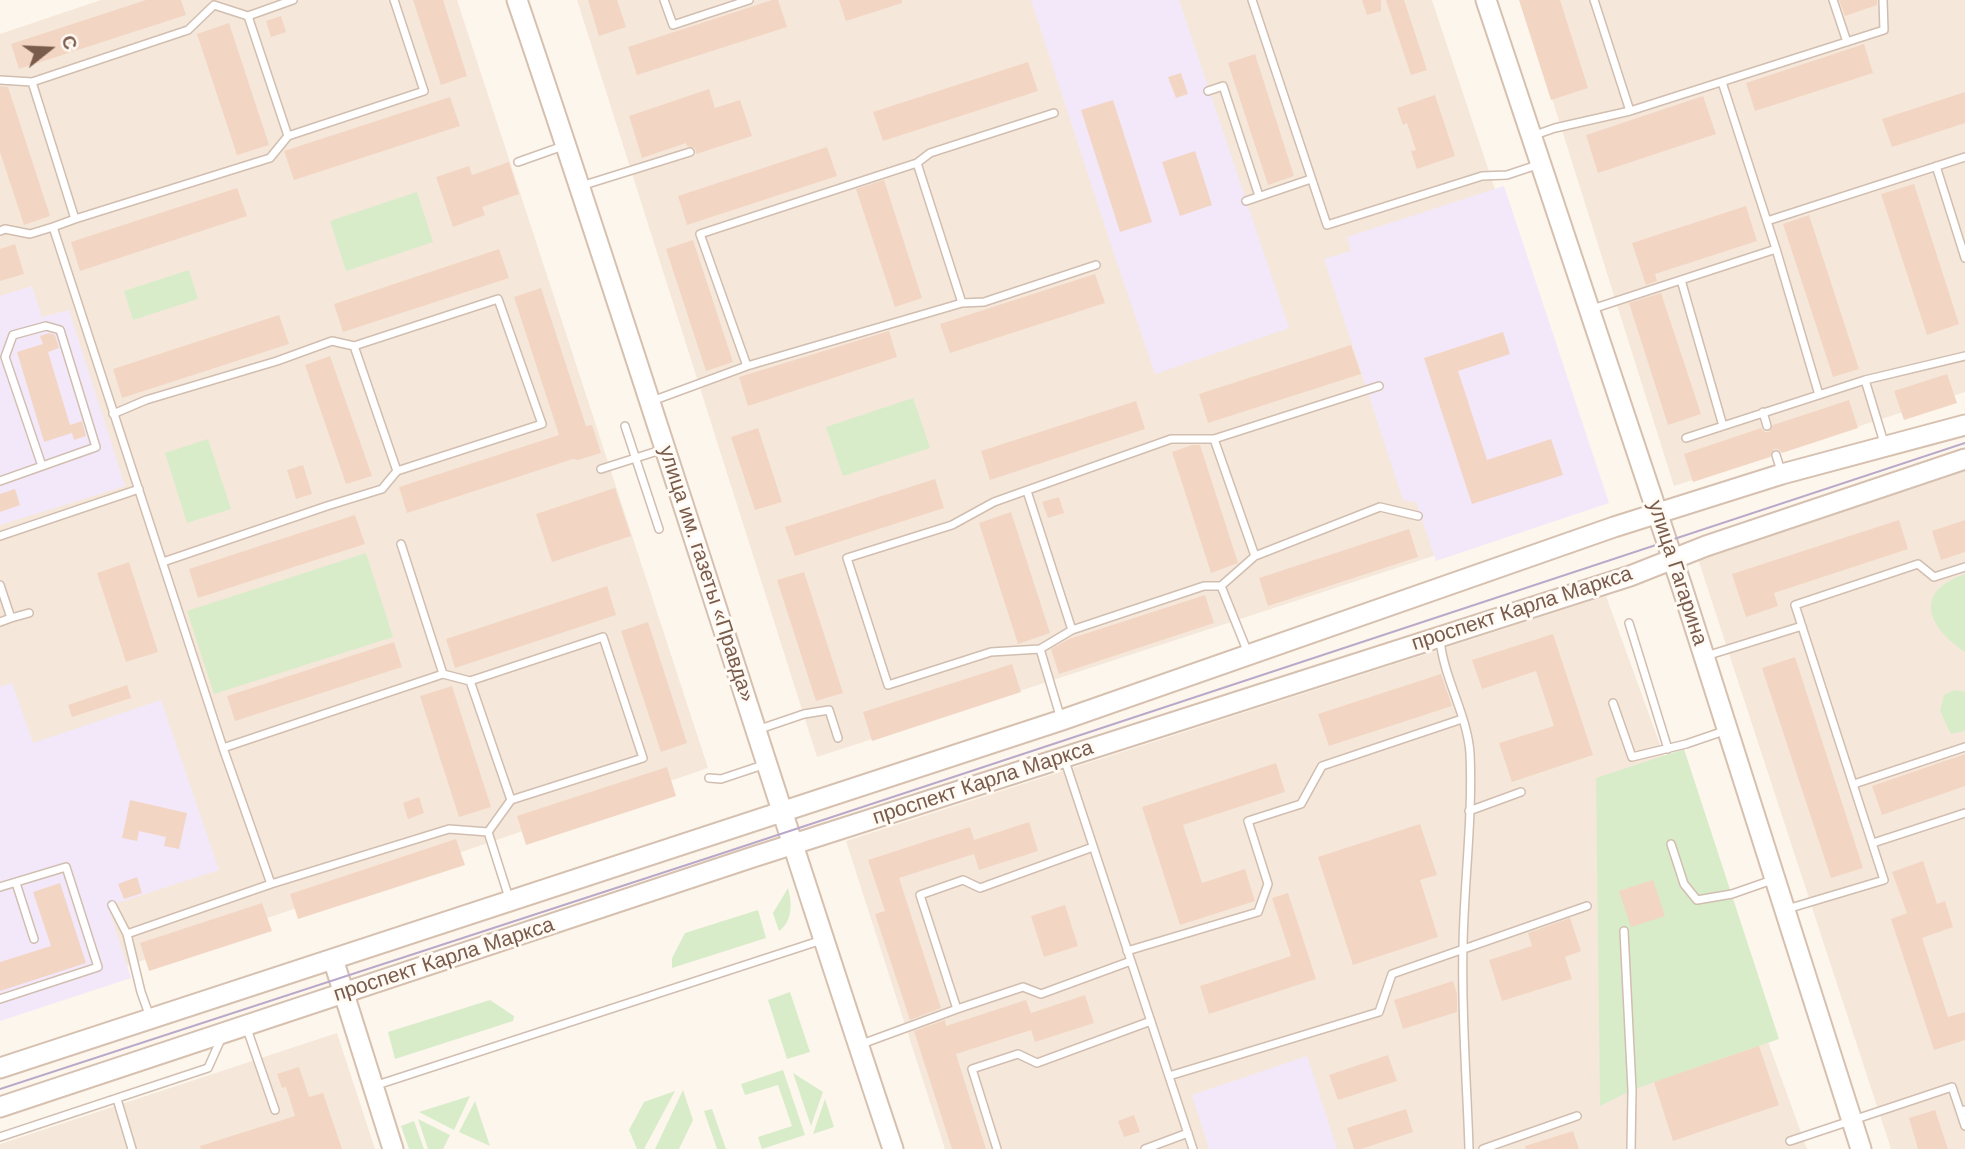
<!DOCTYPE html>
<meta charset="utf-8">
<style>
body{margin:0}
#map{position:relative;width:1965px;height:1149px;overflow:hidden;background:#fdf6ec;font-family:Helvetica,sans-serif}
canvas{display:block}
.north{position:absolute;left:14px;top:14px;width:70px;height:70px;-webkit-text-stroke:5px #fffaf3;paint-order:stroke;rotate:72deg;font-size:19px;font-weight:700;line-height:28px;text-align:center;color:#7a5c4d}
.north::after{content:'';display:block;margin:auto;width:24px;height:32px;background:#7a5c4d;clip-path:polygon(50% 0,100% 100%,50% 72%,0 100%)}
</style>
<div id="map">
<canvas width="1965" height="1149"></canvas>
<div class="north">С</div>
</div>
<script>
const ctx = document.querySelector('canvas').getContext('2d');
ctx.lineJoin = 'round';
function fill(path, color) { ctx.fillStyle = color; ctx.fill(path, 'evenodd'); }
function stroke(path, color, width, dash) { ctx.strokeStyle = color; ctx.lineWidth = width; ctx.lineCap = dash ? 'butt' : 'round'; ctx.setLineDash(dash || []); ctx.stroke(path); }
function write(font, color, halo, rows, align = 'center') {
  ctx.font = font + ' Helvetica,sans-serif'; ctx.lineWidth = 6; ctx.setLineDash([]); ctx.textBaseline = 'middle'; ctx.strokeStyle = halo; ctx.fillStyle = color; for (const [text, x, y, turn = 0] of rows) {
    ctx.save(); ctx.translate(x, y); ctx.rotate((+turn || 0) * Math.PI / 180); ctx.textAlign = isNaN(turn) ? turn : align; if (halo) ctx.strokeText(text, 0, 0); ctx.fillText(text, 0, 0); ctx.restore();
  }
}
fill(new Path2D(`
 M101,0H457L708,768L0,1009V34Z
 M577,0H1432L1599,502L817,757Z
 M1521,0H1965V392L1674,486Z
 M1965,471V1149H1891L1698,559Z
 M1606,596L1807,1149H945L846,841Z
 M337,1033L375,1149H0V1144Z`), '#f5e8da');
fill(new Path2D(`
 M1031,0H1179L1289,328L1155,374L1111,245Z
 M1504,186L1609,503L1436,561L1416,502L1403,500L1324,259L1351,251L1347,237Z
 M32,286L42,317L69,310L125,486L0,525V296Z
 M12,683L33,743L161,700L219,870L108,906L131,978L0,1021V687Z
 M1307,1056L1337,1149H1209L1192,1095Z`), '#f3e8fa');
fill(new Path2D(`
 M417,192L433,242L346,271L330,221Z
 M189,270L198,299L133,320L124,291Z
 M913,398L930,448L843,476L826,427Z
 M208,439L231,509L187,523L165,453Z
 M366,553L393,637L214,694L187,611Z
 M1965,574V652C1928,627 1912,592 1965,574Z
 M1954,690L1965,692V731L1951,734L1940,711L1944,695Z
 M1684,749L1779,1039L1632,1090L1600,1106L1596,778Z
 M788,888C792,903 793,921 779,931L773,913Z
 M758,910L766,938L672,968V958L685,933Z
 M790,992L810,1052L787,1059L768,1000Z
 M490,1000L514,1016L513,1021L395,1059L388,1032Z
 M783,1070L805,1135L762,1149L758,1137L792,1126L778,1085L745,1095L741,1084Z
 M793,1073L823,1092L811,1126Z
 M683,1090L693,1120L679,1149H655Z
 M675,1091L644,1149H637L629,1130L644,1102Z
 M470,1096L454,1130L419,1112Z
 M825,1099L834,1127L813,1134Z
 M475,1101L490,1146L459,1132Z
 M712,1109L726,1149H717L704,1111Z
 M418,1119L450,1135L443,1149H428Z
 M414,1121L424,1149H409L401,1126Z`), '#d8ecc9');
fill(new Path2D(`
 M146,0H181L186,15L19,69L11,44Z
 M413,0H443L467,76L441,85Z
 M588,0H617L626,27L599,36Z
 M772,0H778L787,27L637,75L628,47Z
 M839,0H902V3L846,21Z
 M1362,0H1381V11L1367,15Z
 M1386,0H1404L1427,70L1411,75Z
 M1519,0H1560L1588,88L1551,100Z
 M1839,0H1877V5L1845,16Z
 M281,16L286,32L271,37L266,21Z
 M229,23L269,145L237,155L197,34Z
 M1864,44L1873,73L1755,111L1746,83Z
 M1255,54L1294,176L1268,185L1228,63Z
 M1028,62L1038,91L883,141L873,112Z
 M1181,73L1188,94L1176,98L1168,77Z
 M0,86L8,87L50,216L24,225L0,152Z
 M709,89L715,108L740,100L752,136L696,154L695,148L687,146L686,143L642,158L629,116Z
 M1965,92V123L1892,147L1882,119Z
 M1435,95L1455,156L1417,169L1411,151L1416,150L1407,123L1403,125L1397,108Z
 M1703,96L1716,134L1598,173L1586,135Z
 M450,97L460,126L294,180L284,151Z
 M1113,100L1152,222L1120,232L1081,110Z
 M827,147L837,176L687,225L678,196Z
 M1195,151L1212,205L1180,216L1162,162Z
 M509,162L519,194L482,207L485,215L453,227L436,177L469,166L472,175Z
 M884,180L922,298L895,307L856,189Z
 M1914,184L1959,324L1927,335L1881,194Z
 M237,188L247,216L80,271L71,242Z
 M1746,206L1757,241L1655,274L1657,281L1646,285L1632,243Z
 M1809,215L1859,369L1833,377L1783,224Z
 M693,240L733,362L706,371L666,249Z
 M15,244L24,274L0,281V249Z
 M499,249L509,278L343,332L334,304Z
 M1095,274L1105,303L950,353L940,324Z
 M541,288L586,426L592,425L601,453L578,460L573,459L407,513L399,487L559,435L514,297Z
 M1661,293L1701,414L1668,425L1629,303Z
 M279,315L289,344L122,398L113,369Z
 M889,331L897,357L748,406L739,377Z
 M1503,332L1510,354L1458,371L1487,460L1551,439L1563,475L1472,504L1424,358Z
 M49,333L55,335L59,348L48,352L70,425L82,421L86,436L74,440L72,433L44,442L17,352L43,344L40,336Z
 M1351,345L1361,374L1208,423L1199,394Z
 M330,356L372,476L346,484L305,365Z
 M1947,374L1957,403L1904,420L1894,391Z
 M1849,400L1858,428L1782,453L1778,449H1774L1770,457L1693,482L1684,454L1761,428L1765,432H1769L1773,425Z
 M1136,401L1145,429L990,480L981,451Z
 M758,428L782,502L755,510L731,437Z
 M1192,445H1200L1238,563L1211,573L1172,452Z
 M303,465L312,494L296,499L287,470Z
 M935,479L944,508L795,556L785,527Z
 M615,488L631,536L552,562L536,514Z
 M15,489L20,505L0,512V494Z
 M1059,497L1064,513L1048,518L1042,502Z
 M1011,512L1050,633L1018,644L979,523Z
 M355,515L365,544L198,598L189,569Z
 M1899,520L1908,549L1774,593L1778,606L1746,617L1732,574Z
 M1965,520V552L1941,560L1932,531Z
 M1409,529L1418,557L1268,606L1259,578Z
 M129,562L158,652L126,662L97,573Z
 M804,572L843,693L816,701L777,580Z
 M607,586L616,615L455,668L446,639Z
 M1205,595L1214,623L1059,674L1051,649L1069,639Z
 M648,622L687,743L661,752L621,631Z
 M1553,634L1593,755L1512,782L1499,743L1554,726L1536,671L1482,689L1472,660Z
 M394,642L402,667L235,721L227,696Z
 M1795,657L1863,868L1831,878L1762,668Z
 M1012,664L1021,692L872,741L863,712Z
 M1441,674L1452,706L1329,746L1318,714Z
 M127,685L131,698L72,717L68,705Z
 M452,686L491,807L459,817L420,696Z
 M1965,754V786L1882,815L1872,786Z
 M1276,763L1285,792L1183,825L1202,883L1245,869L1255,901L1180,925L1142,807Z
 M667,767L676,796L526,845L517,816Z
 M419,797L424,813L408,819L403,803Z
 M130,800L187,813L179,849L164,846L166,837L139,831L137,841L122,838Z
 M1029,822L1038,851L979,870L974,854L899,878L941,1008L910,1020L875,914L885,911L868,860L970,827L974,840Z
 M1420,824L1437,875L1420,880L1438,937L1353,965L1318,857Z
 M456,839L465,865L298,919L290,894Z
 M1923,861L1937,904L1945,901L1953,927L1922,938L1948,1017L1965,1012V1040L1934,1050L1891,919L1907,913L1892,872Z
 M137,877L142,893L124,899L118,884Z
 M1653,880L1665,916L1631,927L1619,891Z
 M60,883L86,963L0,991V962L51,946L33,892Z
 M1288,893L1316,979L1209,1014L1200,986L1291,956L1272,898Z
 M262,903L272,931L149,971L140,943Z
 M1065,905L1078,946L1044,957L1031,916Z
 M1570,918L1581,951L1565,957L1572,979L1502,1001L1489,960L1532,946L1528,933Z
 M1453,981L1457,994V1012L1403,1029L1394,1000Z
 M1085,995L1094,1023L1035,1042L1031,1030L956,1054L986,1149H952L914,1031L945,1020L946,1026L1026,1000L1031,1013Z
 M1759,1046L1779,1105L1673,1141L1654,1082Z
 M1388,1055L1397,1081L1338,1100L1329,1075Z
 M299,1067L309,1097L323,1093L342,1149H201L200,1146L295,1116L286,1087L282,1088L277,1074Z
 M1406,1109L1413,1132L1361,1149H1354L1347,1128Z
 M1935,1110L1948,1149H1918L1909,1118Z
 M1134,1115L1140,1132L1124,1137L1118,1121Z
 M1573,1131L1579,1149H1526L1525,1146Z`), '#f3d5c3');
const lane = new Path2D(`
 M664,0L673,25L749,0
 M1252,0L1327,225L1482,176L1507,175L1540,164
 M1594,0L1630,111
 M1833,0L1847,42
 M0,80L32,82L188,30L214,5L248,16L293,0
 M32,82L75,219L53,227
 M1722,82L1776,249
 M1208,91L1223,86L1259,196
 M288,136L424,91L394,0
 M1532,136L1555,128L1630,111L1884,30L1883,0
 M518,162L566,145
 M917,163L930,153L1054,113
 M1936,166L1965,258
 M581,186L690,152
 M1246,201L1311,179
 M75,219L270,158L288,136L248,16
 M1767,221L1965,157
 M0,231L5,229L30,234L53,227L223,748L271,884L127,934L141,992L150,1017
 M1681,280L1723,426
 M962,303L984,302L1096,265
 M1592,309L1776,249L1819,395
 M354,346L397,471
 M1865,380L1885,446
 M652,401L747,366L962,303L917,163L700,234L747,366
 M1763,412L1767,426
 M113,414L146,400L277,361L332,341L354,346L498,299L542,424L397,471L382,489L327,506L163,562
 M625,426L659,529
 M1686,438L1865,380L1965,356
 M1214,439L1379,386
 M1776,455L1781,471
 M601,469L664,449
 M0,481L96,447L60,330L46,326L13,335L5,357L42,466
 M1027,491L1072,630
 M0,536L139,489
 M401,544L443,674
 M1255,556L1380,507L1418,516
 M0,585L11,618L0,622
 M1221,586H1204L1072,630L1040,649L991,652L888,685L847,558L952,525L994,502L1171,439H1214L1255,556L1221,586L1248,653
 M11,618L29,613
 M1629,623L1668,749
 M1440,640C1444,679 1467,714 1470,753C1473,817 1464,882 1463,946C1461,1013 1467,1082 1469,1149
 M1040,649L1061,719
 M1706,656L1802,626
 M1613,703L1632,757L1686,744L1727,730
 M757,730L804,714L829,710L838,738
 M223,748L443,674L470,681L603,637L643,758L511,800L470,681
 M1064,758L1193,1149
 M709,778L721,779L766,764
 M1854,784L1965,747
 M1469,811L1521,792
 M488,832L510,901
 M1873,843L1965,813
 M1671,844L1684,884L1697,900L1732,894L1775,879
 M16,883L34,939
 M271,884L449,829L488,832L511,800
 M0,887L66,867L98,967L0,999
 M112,905L127,934
 M1787,909L1884,880L1795,605L1918,564L1934,577L1965,567
 M1624,931L1632,1090L1631,1149
 M1127,951L1258,912L1268,884L1248,821L1301,804L1322,766L1462,719
 M957,1009L1023,987L1041,994L1131,961
 M246,1026L275,1110
 M859,1045L957,1009L920,895L963,880L980,888L1093,847
 M1169,1076L1379,1012L1392,974L1587,906
 M374,1086L822,940
 M117,1099L132,1149
 M1960,1111L1965,1126
 M0,1137L208,1068L221,1039
 M1790,1141L1952,1087L1960,1111L1965,1110
 M997,1149L972,1069L1018,1054L1037,1063L1151,1021
 M1145,1149L1188,1133
 M1483,1149L1577,1116`);
const secondary = new Path2D(`
 M517,0C647,382 765,767 893,1149
 M1486,0L1682,587L1861,1149
 M333,959L393,1149
 M0,1068L1062,720L1614,527L1782,474L1965,425
 M0,1107L750,858L1630,576L1706,546L1965,459`);
stroke(lane, '#d1beb0', 10);
stroke(secondary, '#d6c0b0', 23);
stroke(lane, '#fff', 7);
stroke(secondary, '#fff', 19);
stroke(new Path2D(`
 M0,1089L714,856L1965,443`), '#b9a8c9', 2);
write('21px', '#7a5c4d', '#fffaf3', [
 ["улица Гагарина",1677,573,72],
 ["улица им. газеты «Правда»",706,574,72],
 ["проспект Карла Маркса",1522,609,-18],
 ["проспект Карла Маркса",983,783,-18],
 ["проспект Карла Маркса",444,960,-18]
]);
</script>
